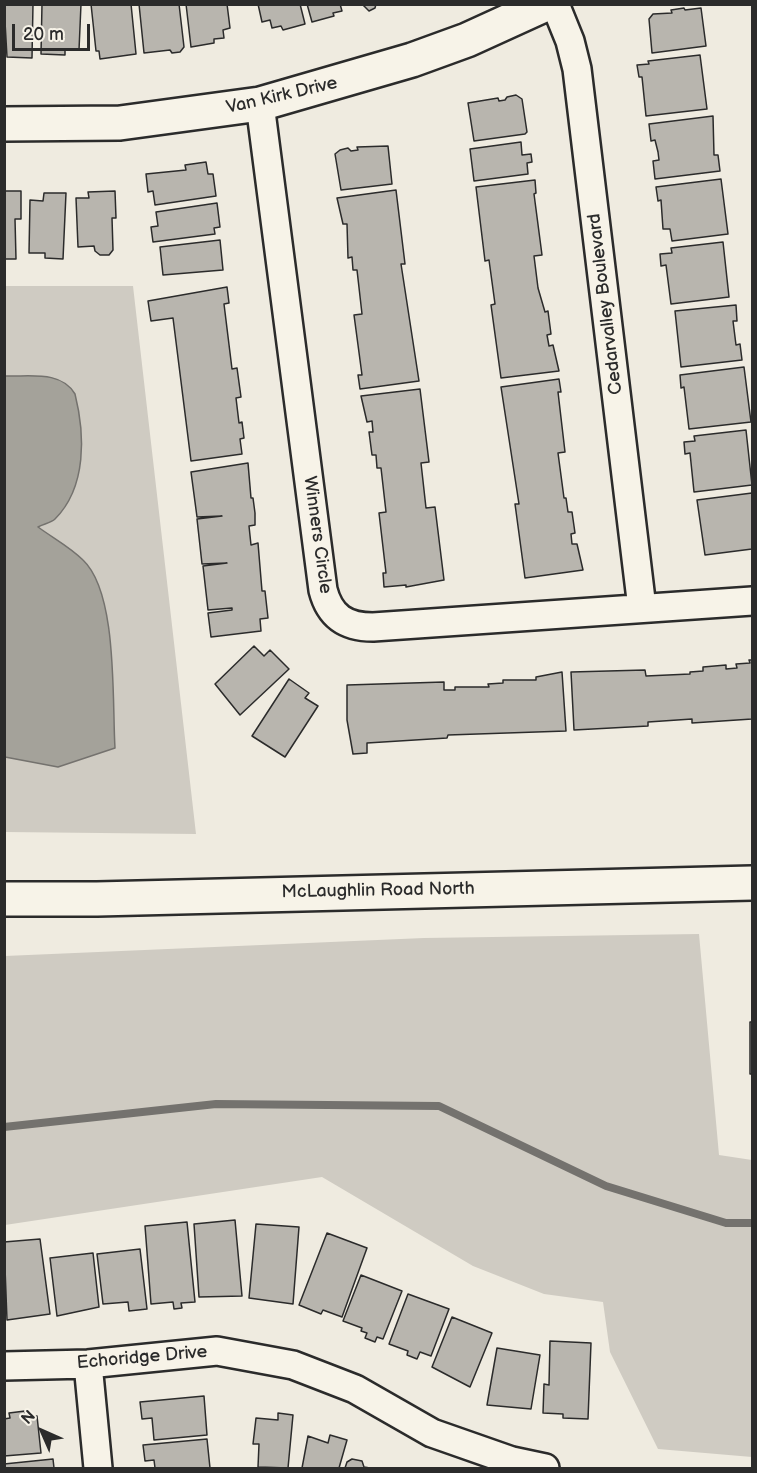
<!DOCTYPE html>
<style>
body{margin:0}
#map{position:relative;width:757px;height:1473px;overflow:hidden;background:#efebe0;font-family:"Balsamiq Sans",sans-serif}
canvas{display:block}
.frame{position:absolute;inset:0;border:6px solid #2b2b2b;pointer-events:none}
.north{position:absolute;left:12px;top:1401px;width:60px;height:60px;-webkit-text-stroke:4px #f7f3e8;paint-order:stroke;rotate:315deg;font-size:16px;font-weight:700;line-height:24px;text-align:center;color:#2b2b2b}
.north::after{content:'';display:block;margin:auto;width:21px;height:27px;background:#2b2b2b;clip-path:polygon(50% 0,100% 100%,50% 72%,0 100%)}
.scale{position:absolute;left:12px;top:24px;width:78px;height:27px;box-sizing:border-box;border:3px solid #2b2b2b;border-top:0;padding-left:8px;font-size:18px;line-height:21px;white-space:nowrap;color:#2b2b2b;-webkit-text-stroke:4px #f7f3e8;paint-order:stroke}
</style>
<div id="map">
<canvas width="757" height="1473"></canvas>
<div class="frame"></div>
<div class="north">N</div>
<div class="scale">20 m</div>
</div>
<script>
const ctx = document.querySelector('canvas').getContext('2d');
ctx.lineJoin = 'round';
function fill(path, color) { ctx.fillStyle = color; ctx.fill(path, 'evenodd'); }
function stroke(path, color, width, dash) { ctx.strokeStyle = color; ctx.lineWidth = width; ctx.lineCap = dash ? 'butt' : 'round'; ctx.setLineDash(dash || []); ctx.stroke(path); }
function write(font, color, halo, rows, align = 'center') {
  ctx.font = font + ' "Balsamiq Sans",sans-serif'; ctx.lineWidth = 5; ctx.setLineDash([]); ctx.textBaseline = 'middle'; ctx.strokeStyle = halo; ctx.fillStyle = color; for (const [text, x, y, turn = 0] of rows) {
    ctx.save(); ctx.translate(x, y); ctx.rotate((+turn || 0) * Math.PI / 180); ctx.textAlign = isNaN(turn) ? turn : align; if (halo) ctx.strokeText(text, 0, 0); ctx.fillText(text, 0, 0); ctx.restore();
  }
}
fill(new Path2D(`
 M5,286H133L196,834L5,832Z
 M699,934L719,1155L752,1160V1457L658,1449L610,1352L603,1302L544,1294L473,1266L322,1177L5,1225V956L424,938Z`), '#cfcbc2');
const water = new Path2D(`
 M5,376C29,377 61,370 75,394C85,434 87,487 55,519C51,523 43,524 38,527C53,538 70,547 83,560C118,593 112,700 115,748L58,767L5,757Z`);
fill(water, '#a4a29a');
stroke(water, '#74726e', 1.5);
stroke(new Path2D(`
 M4,1127L216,1104L439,1106L606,1186L726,1223H752`), '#74726e', 8);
const building = new Path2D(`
 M4,4H33L32,58L7,57Z
 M42,4H81L79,50L65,49V55L41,54Z
 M91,4H131L136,54L100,59L99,51H96Z
 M139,4H179L184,47L180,52L172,53L170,50L144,53Z
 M186,4H227L230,28L223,30L224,38L214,39V43L191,47Z
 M258,4H300L305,24L283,30L281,26L272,28L270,20L262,22Z
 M307,4H340L342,11L333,13L334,16L312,22Z
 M362,4H376L375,8L369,11Z
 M684,8L685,10L701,8L706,46L652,53L649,19L653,14L672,13L671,10Z
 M700,55L707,109L646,116L642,77H639L637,65L649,64L648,61Z
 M516,95L522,99L527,132L525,134L474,141L468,103L498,98L499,101L505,100L507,97Z
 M713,116L714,155H718L720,171L655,179L653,161L659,160L658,152L655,140L651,141L649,124Z
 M521,142L522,155L531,154L532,162L527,163L528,174L474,181L470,149Z
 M388,146L392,184L341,190L335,154L340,150L348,148L351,151L358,150L357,147Z
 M206,162L208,174H213L216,196L155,205L153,191L148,192L146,174L186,170L185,165Z
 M721,179L728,234L672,241L670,229H663L661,200L658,201L656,187Z
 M535,180L536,193L534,194L542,255L534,256L538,288L545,312L548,311L551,334L547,335L549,346L553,345L559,371L501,378L491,305L495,304L489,260L485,261L476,187Z
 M396,190L405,264H401L419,381L360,389L358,375H362L354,315L362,314L357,270H353L352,257L348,258L347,224H343L337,198Z
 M4,191H21V219H15L16,259H4Z
 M115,191L116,218H112L113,250L109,255H100L95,251L94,246L78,247L76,198H89L88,192Z
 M44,193H66L63,259L45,258V253H29L30,200L43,201Z
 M217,203L220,227L214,228L215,234L153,242L151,227L158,226L156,212Z
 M220,240L223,270L163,275L160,247Z
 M723,242L729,297L671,304L666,265L661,266L660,254L672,253L671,248Z
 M227,287L229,303L224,304L232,369L237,368L241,397L236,398L239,423L242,422L244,438L240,439L242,454L191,461L173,318L151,321L148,301Z
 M736,305L737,321H733L736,345L740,344L742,360L681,367L675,311Z
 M744,367L751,422L689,429L684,387L681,388L680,375Z
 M559,379L561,392H558L565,452L558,453L564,498H566L568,512H572L575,533L571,534L572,544H577L583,570L525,578L515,504H519L501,387Z
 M420,389L429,462L421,463L426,508L435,507L444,580L406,587V585L384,587L383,573H386L379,513L386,512L381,468H377L376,455H372L369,432H373L372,421L367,422L361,396Z
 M746,430L752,485L694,492L690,453L685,454L684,442L695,441L694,436Z
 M248,463L251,498H253L255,513V525L249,526L251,545L258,543L262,591H265L268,618L260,619L261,631L211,637L208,613L232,610V608L208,610L203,566L227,563L202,564L197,519L222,516L197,517L191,472Z
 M752,493V549L705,555L697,500Z
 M254,646L264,656L270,650L289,669L240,715L215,684Z
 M749,660H752V719L692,723V719L648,722V726L574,730L571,672L645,670L646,676L690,674V672L703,671V667L726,665V669L737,668L736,664L750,663Z
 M562,672L566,731L448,735L447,738L367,743V753L353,754L347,720V685L444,682V690H455V687H489L488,684L503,683V680H536V677Z
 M289,679L309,693L305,698L318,706L285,757L252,736Z
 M750,1022H752V1074H750Z
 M235,1220L242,1296L199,1297L194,1224Z
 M187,1222L195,1302L181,1303L182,1308L174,1309L173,1302L151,1304L145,1226Z
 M256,1224L299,1227L293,1304L249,1298Z
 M327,1233L367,1248L342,1317L323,1310L321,1314L299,1305Z
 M40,1239L50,1314L7,1320L4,1242Z
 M140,1249L147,1309L129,1311L128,1302L103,1304L97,1254Z
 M93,1253L99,1307L57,1316L50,1258Z
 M361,1275L402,1291L383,1339L377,1337L375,1342L365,1338L367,1333L361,1331L362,1328L343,1321Z
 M408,1294L449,1309L431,1356L420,1352L417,1359L407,1355L408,1351L389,1344Z
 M452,1317L492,1333L470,1387L432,1367Z
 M550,1341L591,1343L588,1419L563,1418V1414L543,1413L544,1384L549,1385Z
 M497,1348L540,1355L531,1409L487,1405Z
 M204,1396L207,1435L154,1440L152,1418L142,1419L140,1402Z
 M25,1411V1417L37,1416L41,1453L4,1456V1419L10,1418L9,1413Z
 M278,1413L293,1415L288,1468L258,1467L259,1444H253L256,1418L278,1420Z
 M330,1435L347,1440L339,1468H302L308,1436L328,1443Z
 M207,1439L210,1468H155L154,1460L145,1461L143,1445Z
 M53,1459L54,1468H4V1464Z
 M352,1459L362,1461L364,1467L370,1468H345L347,1462Z`);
fill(building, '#b8b5ae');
stroke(building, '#2b2b2b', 1.5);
const minor = new Path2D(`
 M555,4L570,41L577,69L642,608
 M260,104L323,590C330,617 346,627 373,627L752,601
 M88,1364L98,1468
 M4,1366L88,1364L217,1351L293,1365L355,1389L432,1433L512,1461L545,1468`);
const tertiary = new Path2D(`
 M4,124L120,123L260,104L412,60L467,40L546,4`);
const secondary = new Path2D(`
 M4,899H97L752,883`);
stroke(minor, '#2b2b2b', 32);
stroke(tertiary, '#2b2b2b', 38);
stroke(secondary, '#2b2b2b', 38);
stroke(minor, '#f7f3e8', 27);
stroke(tertiary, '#f7f3e8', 33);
stroke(secondary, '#f7f3e8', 33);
write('18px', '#2b2b2b', '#f7f3e8', [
 ["Van Kirk Drive",282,96,-13],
 ["Cedarvalley Boulevard",606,304,-97],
 ["Winners Circle",317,535,82],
 ["McLaughlin Road North",378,891,-1],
 ["Echoridge Drive",142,1358,-5]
]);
</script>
